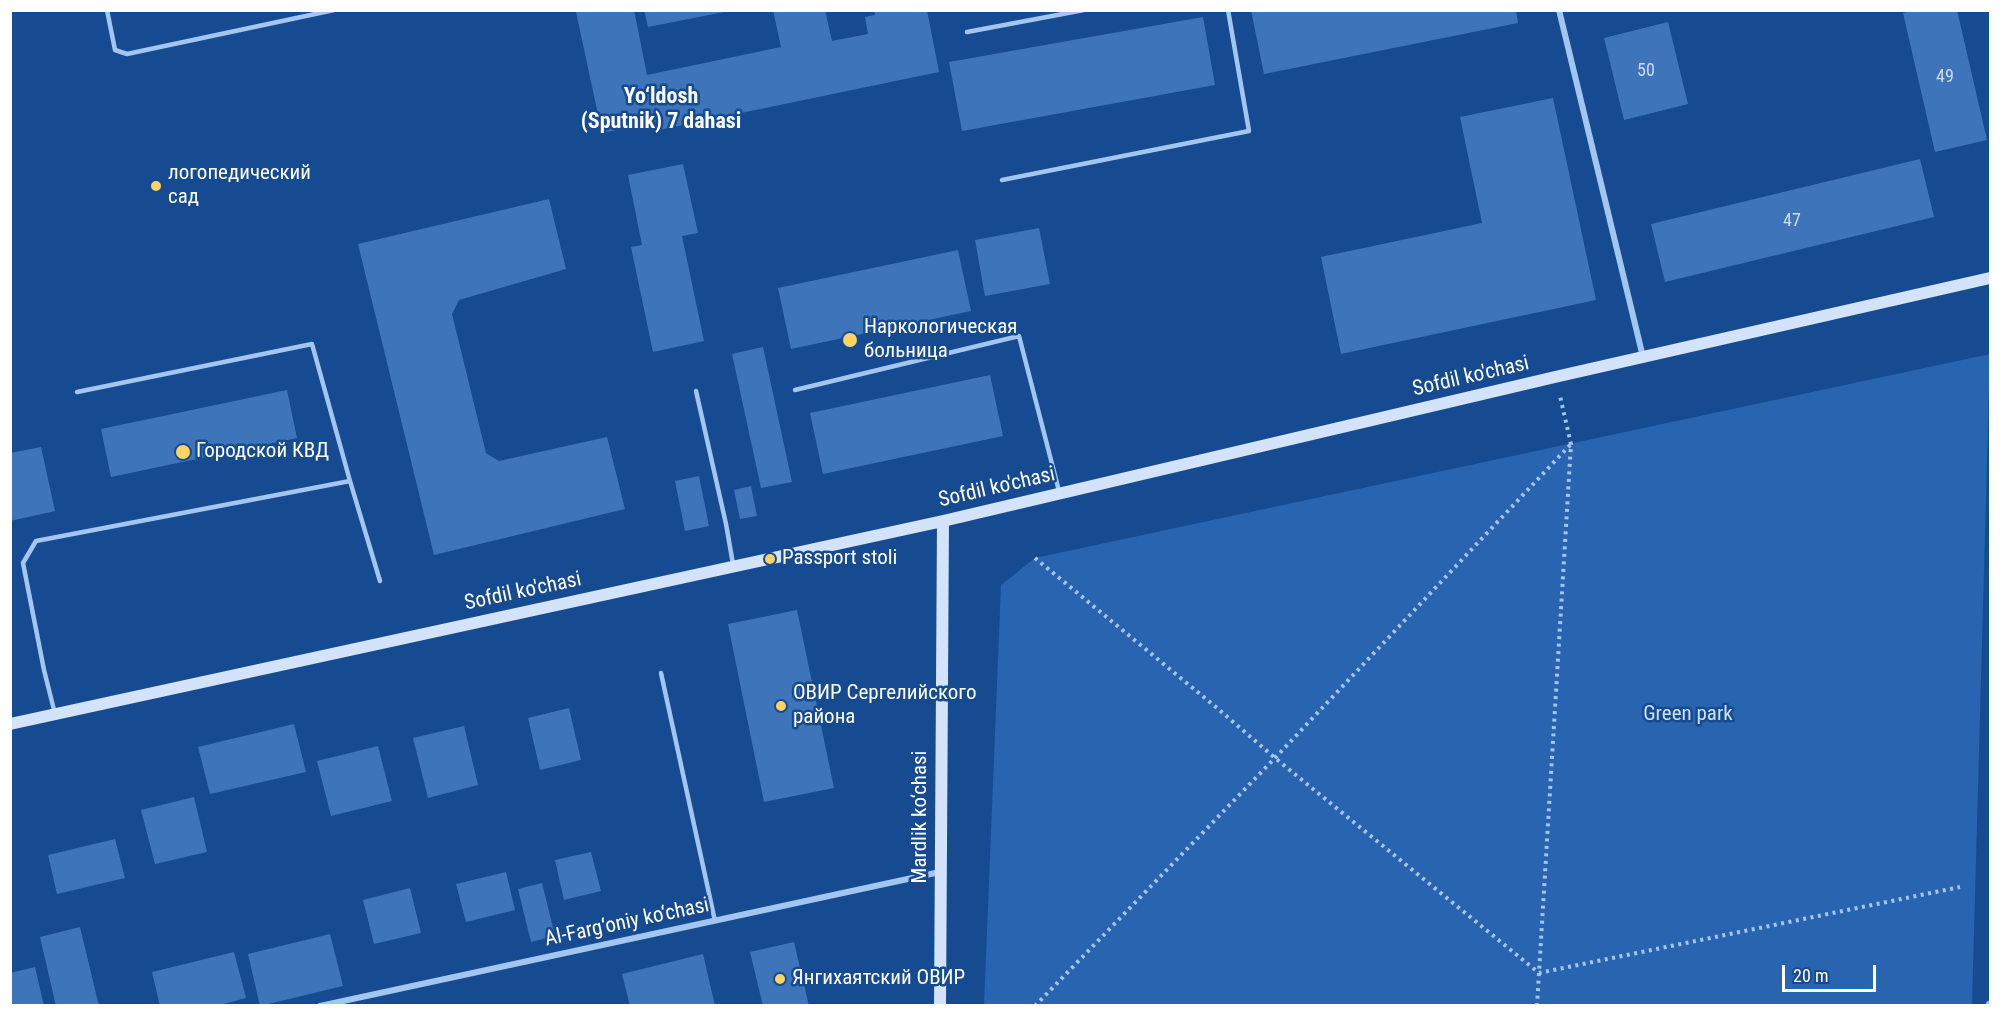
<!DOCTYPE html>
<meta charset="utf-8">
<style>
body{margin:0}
#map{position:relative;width:2001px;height:1016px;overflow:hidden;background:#164b91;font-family:"Roboto Condensed",sans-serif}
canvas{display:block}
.frame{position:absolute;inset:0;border:12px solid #fff;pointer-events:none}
.scale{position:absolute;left:1782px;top:965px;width:94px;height:27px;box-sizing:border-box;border:3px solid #fff;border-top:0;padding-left:8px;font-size:18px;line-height:21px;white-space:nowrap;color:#fff;-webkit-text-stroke:4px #164b91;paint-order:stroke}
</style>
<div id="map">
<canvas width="2001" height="1016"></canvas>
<div class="frame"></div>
<div class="scale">20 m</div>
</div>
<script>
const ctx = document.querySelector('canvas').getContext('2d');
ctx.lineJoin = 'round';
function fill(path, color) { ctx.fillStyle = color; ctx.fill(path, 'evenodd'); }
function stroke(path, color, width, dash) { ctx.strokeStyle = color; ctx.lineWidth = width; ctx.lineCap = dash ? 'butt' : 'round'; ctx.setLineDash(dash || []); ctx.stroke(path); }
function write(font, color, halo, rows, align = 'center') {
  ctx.font = font + ' "Roboto Condensed",sans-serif'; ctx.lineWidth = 5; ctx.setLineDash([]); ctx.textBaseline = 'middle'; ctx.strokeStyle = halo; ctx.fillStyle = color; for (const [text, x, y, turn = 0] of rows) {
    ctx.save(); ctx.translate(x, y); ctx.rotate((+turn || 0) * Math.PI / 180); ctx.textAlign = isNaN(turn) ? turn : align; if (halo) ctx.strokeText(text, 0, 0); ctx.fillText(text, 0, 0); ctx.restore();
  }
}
fill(new Path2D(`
 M1990,354L1972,1005H984L1001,585L1035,558Z`), '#2864af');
stroke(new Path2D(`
 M1990,1006V1005`), '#96c0f3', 9);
fill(new Path2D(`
 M584,10H634L647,75L781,47L773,10H825L832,41L868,34L865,17L875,15L874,10H927L939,72L659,130L657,122L602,133L576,12Z
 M644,10H724V12L648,27Z
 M1251,10H1516L1518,23L1264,74Z
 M1914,10H1957L1987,140L1935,152L1903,13Z
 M1203,17L1215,85L962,131L949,62Z
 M1668,22L1688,104L1624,120L1604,38Z
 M1553,98L1596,300L1341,354L1321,257L1482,223L1460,117Z
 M1920,159L1934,217L1665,282L1651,224Z
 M683,164L698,233L682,236L704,341L653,352L631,247L642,245L628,175Z
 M549,199L566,269L459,300L452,314L486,453L499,461L607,437L625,509L434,555L358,244Z
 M1039,228L1050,284L985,296L975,240Z
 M958,250L971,311L791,349L778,288Z
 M763,347L792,482L761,488L732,354Z
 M990,375L1003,436L823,474L810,413Z
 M287,390L297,438L111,477L101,429Z
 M41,447L55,511L10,521V453Z
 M699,476L709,526L685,531L675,481Z
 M751,486L757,516L740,519L734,490Z
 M797,610L834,788L764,802L728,624Z
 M569,708L581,760L540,770L528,718Z
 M294,724L306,772L210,794L198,747Z
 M464,726L478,785L428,798L413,738Z
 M378,746L392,801L331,816L317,761Z
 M194,797L207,852L155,864L141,810Z
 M115,839L125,878L57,894L48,855Z
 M591,852L601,891L564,900L555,860Z
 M506,872L515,910L466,922L456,884Z
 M542,883L555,936L531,942L518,889Z
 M410,888L421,933L374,944L363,900Z
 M80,927L99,1006H56L40,937Z
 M330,934L343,986L260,1006L248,954Z
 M794,942L809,1006H763L750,952Z
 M234,952L246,998L216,1006H160L152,972Z
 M703,954L715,1006H630L622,974Z
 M35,967L44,1006H10V973Z`), '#3e74b9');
stroke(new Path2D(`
 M1035,558L1217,708L1275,758L1539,973L1960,887
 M1035,1006L1275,758L1571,444
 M1537,1006L1571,444L1560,396`), '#a3c6f0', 4, [3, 4.5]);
stroke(new Path2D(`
 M107,10L115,50L127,54L334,10
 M967,32L1084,10
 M1002,180L1249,131L1228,10
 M795,390L1019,336L1059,491
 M696,391L726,524L733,564
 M77,392L312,344L350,481L380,581
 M661,673L715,921
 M55,714L44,670L23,563L36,541L350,481`), '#a3c6f0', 4.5);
stroke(new Path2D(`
 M1559,10L1643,357
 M320,1006L940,872`), '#a3c6f0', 6);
stroke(new Path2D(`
 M10,724L943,521L1555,377L1990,278
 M940,1006L943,521`), '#d2e3fb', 12);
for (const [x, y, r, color] of [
 [156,186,6,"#ffd363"],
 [850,340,8,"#ffd363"],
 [183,452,8,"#ffd363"],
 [770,559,6,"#ffd363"],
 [781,706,6,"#ffd363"],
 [780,979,6,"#ffd363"]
]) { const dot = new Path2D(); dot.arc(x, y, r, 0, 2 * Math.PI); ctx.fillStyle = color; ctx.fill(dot); stroke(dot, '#164b91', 2); }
write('18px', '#cfdcee', null, [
 ["50",1646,71],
 ["49",1945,77],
 ["47",1792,221]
]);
write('21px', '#fff', '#164b91', [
 ["логопедический",168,174],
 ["сад",168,198],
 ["Наркологическая",864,328],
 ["больница",864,352],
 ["Городской КВД",196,452],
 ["Passport stoli",782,559],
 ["ОВИР Сергелийского",793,694],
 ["района",793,718],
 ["Янгихаятский ОВИР",792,979]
], 'left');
write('21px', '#fff', '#164b91', [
 ["Sofdil ko'chasi",1471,377,-13],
 ["Sofdil ko'chasi",997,488,-13],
 ["Sofdil ko'chasi",523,592,-12],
 ["Mardlik ko‘chasi",921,817,-90],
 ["Al-Farg‘oniy ko‘chasi",627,923,-12]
]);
write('21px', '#cae0fb', '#164b91', [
 ["Green park",1688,715]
]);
write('bold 22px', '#fff', '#164b91', [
 ["Yo‘ldosh",661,97],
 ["(Sputnik) 7 dahasi",661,122]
]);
</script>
